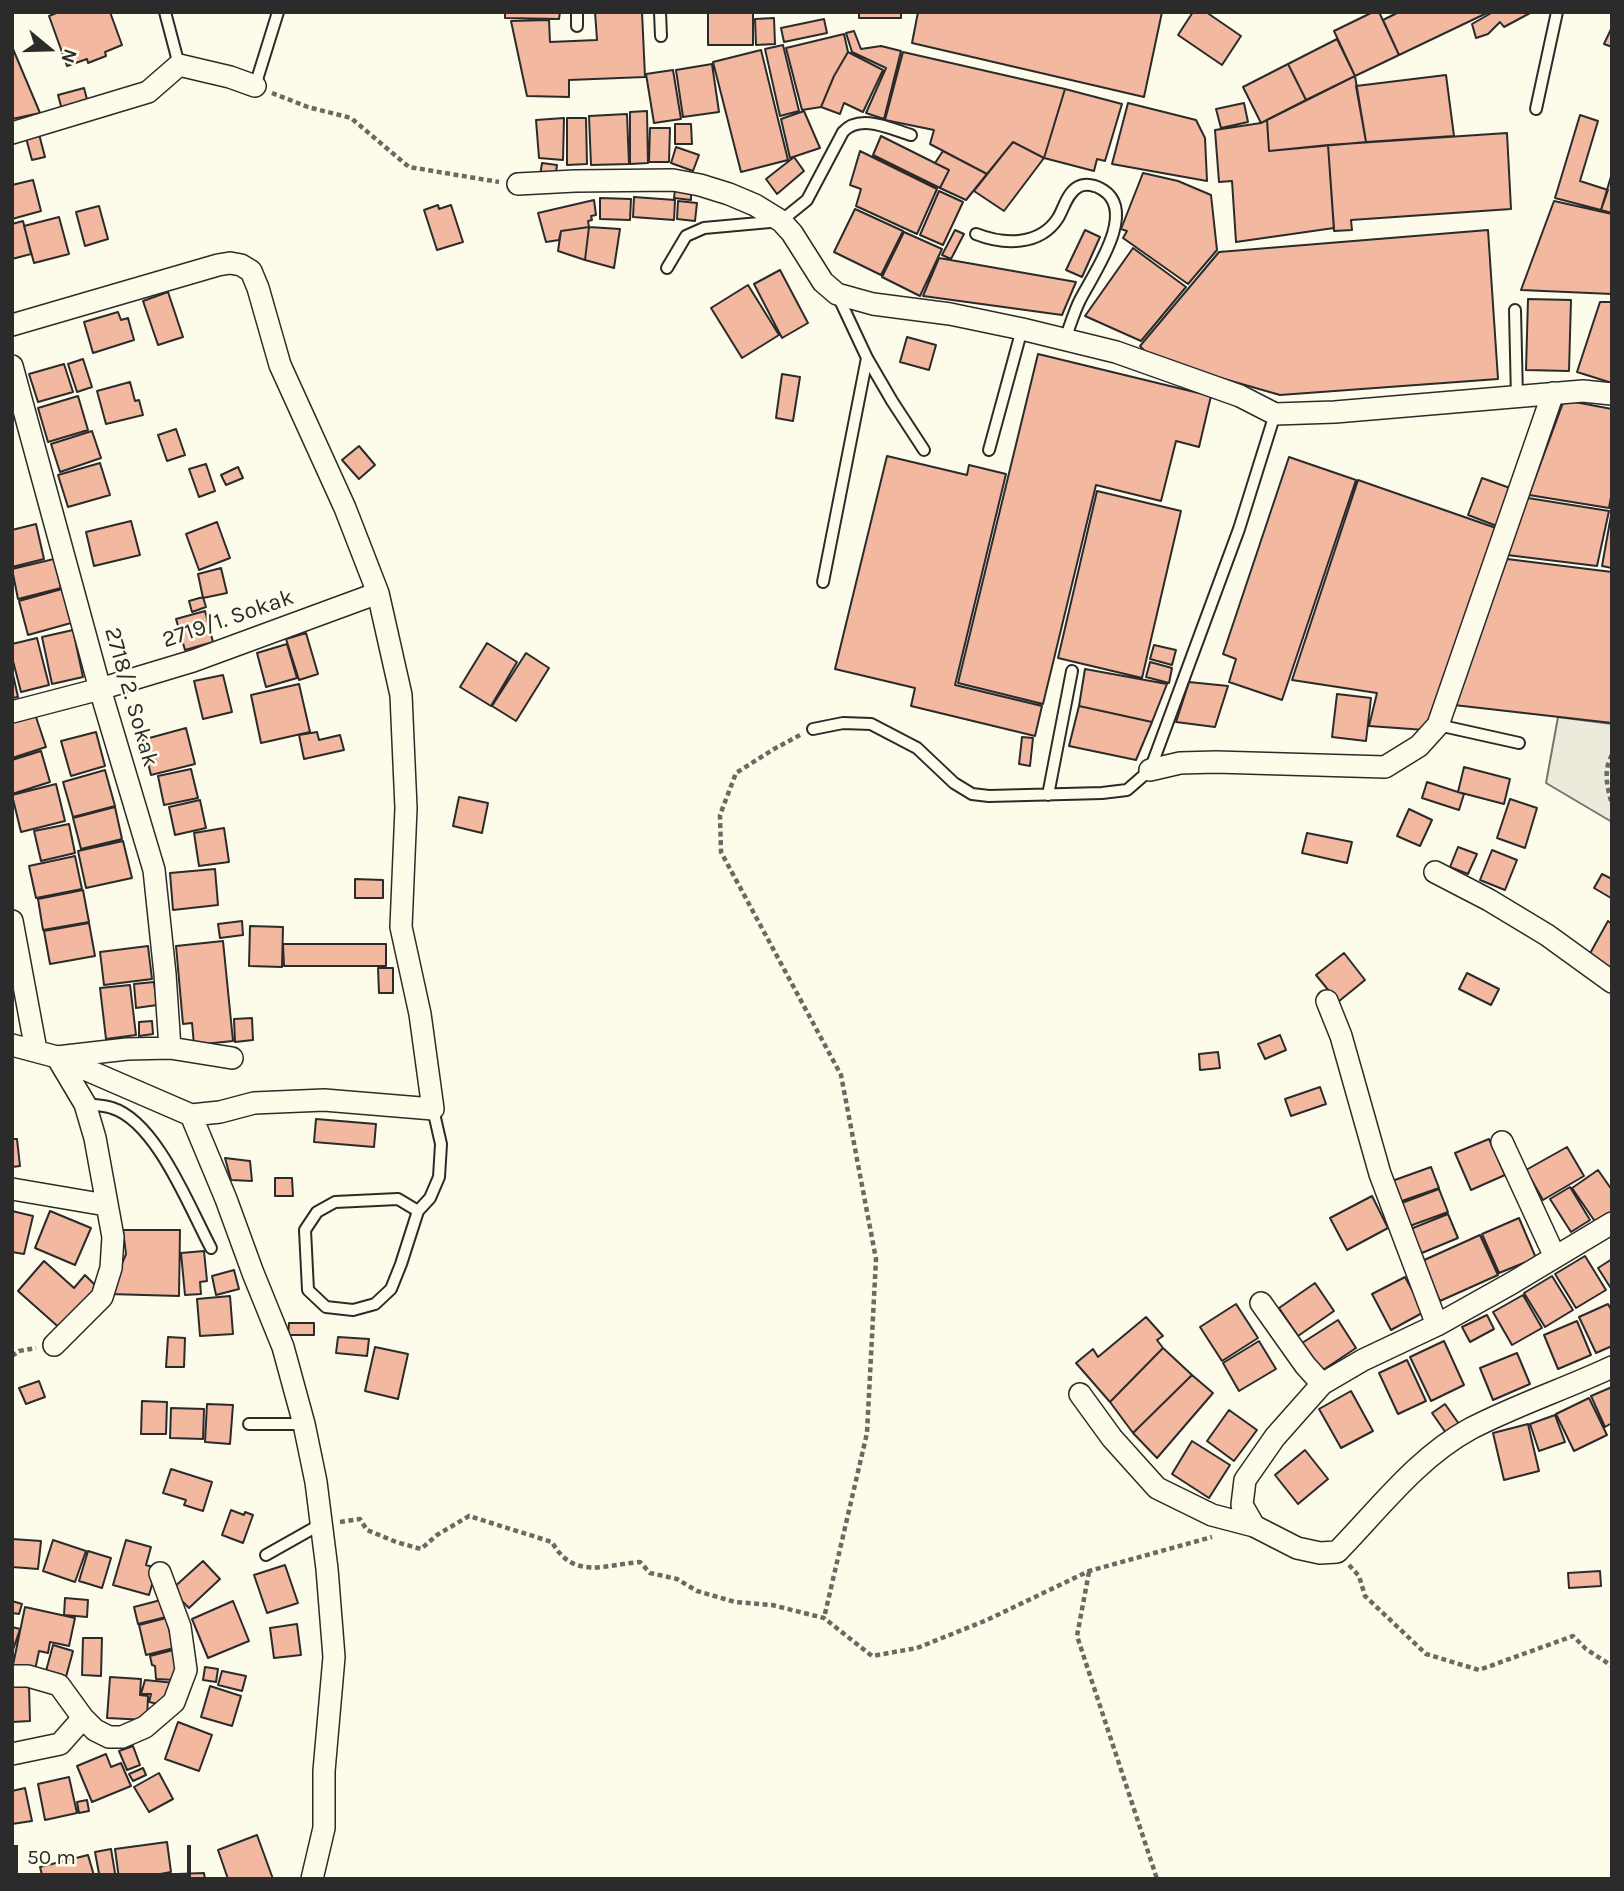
<!DOCTYPE html>
<style>
body{margin:0}
#map{position:relative;width:1624px;height:1891px;overflow:hidden;background:#fdfbea;font-family:Karla,sans-serif}
canvas{display:block}
.frame{position:absolute;inset:0;border:14px solid #2b2b2b;pointer-events:none}
.north{position:absolute;left:14px;top:14px;width:70px;height:70px;-webkit-text-stroke:5px #fdfbea;paint-order:stroke;rotate:109deg;font-size:19px;font-weight:700;line-height:28px;text-align:center;color:#2b2b2b}
.north::after{content:'';display:block;margin:auto;width:24px;height:32px;background:#2b2b2b;clip-path:polygon(50% 0,100% 100%,50% 72%,0 100%)}
.scale{position:absolute;left:14px;top:1845px;width:177px;height:32px;box-sizing:border-box;border:4px solid #2b2b2b;border-top:0;padding-left:9px;font-size:21px;line-height:24px;white-space:nowrap;color:#2b2b2b;-webkit-text-stroke:5px #fdfbea;paint-order:stroke}
</style>
<div id="map">
<canvas width="1624" height="1891"></canvas>
<div class="frame"></div>
<div class="north">N</div>
<div class="scale">50 m</div>
</div>
<script>
const ctx = document.querySelector('canvas').getContext('2d');
ctx.lineJoin = 'round';
function fill(path, color) { ctx.fillStyle = color; ctx.fill(path, 'evenodd'); }
function stroke(path, color, width, dash) { ctx.strokeStyle = color; ctx.lineWidth = width; ctx.lineCap = dash ? 'butt' : 'round'; ctx.setLineDash(dash || []); ctx.stroke(path); }
function write(font, color, halo, rows, align = 'center') {
  ctx.font = font + ' Karla,sans-serif'; ctx.lineWidth = 5; ctx.setLineDash([]); ctx.textBaseline = 'middle'; ctx.strokeStyle = halo; ctx.fillStyle = color; for (const [text, x, y, turn = 0] of rows) {
    ctx.save(); ctx.translate(x, y); ctx.rotate((+turn || 0) * Math.PI / 180); ctx.textAlign = isNaN(turn) ? turn : align; if (halo) ctx.strokeText(text, 0, 0); ctx.fillText(text, 0, 0); ctx.restore();
  }
}
const green = new Path2D(`
 M1558,717L1612,724V822L1546,783Z`);
fill(green, '#ecebdb');
stroke(green, '#74746e', 2);
const building = new Path2D(`
 M59,12H110L122,45L105,52L106,56L88,63L87,59L67,66L49,16Z
 M505,12H560L559,19L505,18Z
 M595,12H642L645,77L569,80V97L527,96L511,21L549,20L550,42L597,40Z
 M708,12H753V45H708Z
 M859,12H901V18H859Z
 M918,12H1162L1144,97L912,43Z
 M1193,12H1206L1241,36L1222,65L1178,35Z
 M1373,12H1379L1399,55L1355,76L1334,31Z
 M1399,12H1489L1399,55L1383,20Z
 M1493,12H1532L1504,27L1500,22L1488,34L1476,38L1472,24Z
 M774,18L775,44L756,45L755,19Z
 M824,19L827,33L784,42L781,28Z
 M1612,27V47L1604,44Z
 M854,31L861,49L881,46L901,51L884,119L866,113L886,68L852,52L846,33Z
 M844,34L848,52L834,76L821,107L802,110L786,48Z
 M1337,39L1355,76L1306,100L1288,64Z
 M783,45L799,111L780,116L765,49Z
 M13,49L40,113L12,119V49Z
 M761,50L788,160L741,172L713,62Z
 M848,52L883,70L863,112L844,103L840,114L821,107L834,76Z
 M903,52L1065,89L1044,158L1013,142L987,174L930,144L934,130L885,120Z
 M712,64L719,112L683,117L676,70Z
 M1288,64L1306,100L1261,123L1243,87Z
 M673,70L681,119L654,123L646,74Z
 M1446,75L1454,136L1366,142L1356,86Z
 M1355,76L1366,142L1269,151L1267,120Z
 M84,88L88,103L62,110L58,95Z
 M1065,89L1122,104L1105,161L1097,159L1094,171L1044,158Z
 M1128,103L1196,120L1205,138L1207,181L1112,164Z
 M1244,103L1248,122L1221,128L1216,109Z
 M647,111L648,163L630,164V112Z
 M804,111L820,148L790,158L781,119Z
 M627,114L629,164L591,165L589,116Z
 M1580,115L1598,121L1580,181L1608,190L1601,210L1555,198Z
 M564,118L563,160L539,158L536,120Z
 M567,118H586L587,164L567,165Z
 M1267,120L1269,151L1328,145L1334,228L1236,242L1232,181L1219,182L1215,130L1261,123Z
 M675,124H691L692,144H675Z
 M650,128H670L669,162H649Z
 M1507,133L1511,209L1351,220L1352,230L1334,231L1328,145Z
 M39,134L45,157L32,160L26,138Z
 M881,136L949,170L940,188L873,155Z
 M1013,142L1044,158L1004,211L974,191Z
 M676,147L699,155L693,171L671,163Z
 M860,151L937,189L917,234L856,206L861,189L850,185Z
 M943,151L987,174L966,200L940,188L949,170L935,163Z
 M794,157L804,171L777,194L766,179Z
 M542,163L557,165L555,178L540,176Z
 M1143,173L1178,181L1211,195L1217,250L1188,284L1123,238L1127,231L1121,229Z
 M1612,173V213L1601,210Z
 M33,180L41,211L12,219V185Z
 M675,190L691,191V200L674,198Z
 M939,191L963,202L943,245L920,235Z
 M634,197L675,200L674,220L633,217Z
 M600,198L631,199L630,220L600,219Z
 M594,200L596,215L591,216L592,220L588,221L589,227L561,231L559,240L546,242L538,213Z
 M678,201L697,203L695,221L677,219Z
 M1554,201L1612,214V294L1521,290Z
 M438,205L439,209L451,205L463,242L437,250L424,210Z
 M99,206L108,239L85,246L76,212Z
 M855,209L903,231L881,275L834,252Z
 M59,217L69,254L34,263L24,226Z
 M23,221L31,254L12,259V224Z
 M589,227L620,229L614,268L585,260Z
 M589,227L585,260L558,251L561,231Z
 M955,230L964,234L951,259L942,255Z
 M1085,230L1100,237L1082,277L1066,270Z
 M1488,230L1498,379L1280,395L1151,358L1140,346L1219,252Z
 M904,232L942,249L920,296L882,277Z
 M1133,248L1186,287L1141,341L1085,316Z
 M939,258L1076,282L1062,315L923,296Z
 M780,270L808,323L782,338L754,284Z
 M748,285L779,335L742,358L711,308Z
 M168,292L183,337L158,345L143,301Z
 M1528,299L1571,300L1569,371L1526,370Z
 M1600,302H1612V383L1577,372Z
 M118,312L121,320L128,318L134,340L93,353L84,322Z
 M907,337L936,345L929,370L900,362Z
 M1038,354L1211,396L1199,447L1176,441L1161,501L1096,485L1043,704L958,683Z
 M83,359L92,387L77,392L68,364Z
 M64,364L73,392L38,402L29,374Z
 M782,374L800,377L793,421L776,418Z
 M130,382L135,401L139,400L143,415L106,424L97,391Z
 M78,396L88,430L48,442L38,408Z
 M1564,400L1612,409V491L1609,508L1529,495Z
 M176,429L185,455L167,461L158,435Z
 M92,431L101,458L60,472L51,444Z
 M359,446L375,465L359,479L342,460Z
 M887,456L967,475L969,465L1006,474L955,685L1042,706L1035,736L911,706L915,688L835,669Z
 M1289,457L1356,480L1282,700L1229,682L1236,659L1223,654Z
 M100,463L110,495L68,507L58,475Z
 M206,464L215,491L199,497L189,469Z
 M238,467L243,478L226,485L221,475Z
 M1482,478L1510,488L1497,526L1468,515Z
 M1358,480L1496,528L1425,730L1369,726L1377,693L1292,680Z
 M1097,491L1181,511L1142,678L1058,658Z
 M1528,498L1609,511L1597,566L1507,555Z
 M1612,510V568L1602,566Z
 M131,521L140,555L94,566L86,532Z
 M217,522L230,558L199,570L186,534Z
 M36,524L44,559L12,567V530Z
 M54,559L61,588L18,599L12,569Z
 M1507,559L1612,572V723L1454,705Z
 M221,568L227,593L203,598L198,574Z
 M62,589L71,623L28,635L19,601Z
 M203,597L206,607L192,612L189,601Z
 M205,611L213,642L185,650L176,619Z
 M73,630L83,677L52,684L42,637Z
 M306,633L318,674L299,680L286,639Z
 M37,638L49,685L21,692L12,657V644Z
 M487,643L517,662L491,706L460,687Z
 M287,644L297,678L266,687L257,653Z
 M1154,645L1176,650L1172,665L1150,659Z
 M526,653L549,668L516,721L492,706Z
 M1150,662L1172,668L1169,683L1146,677Z
 M1085,669L1167,684L1152,722L1079,706Z
 M12,670L18,697L12,698Z
 M223,675L232,712L203,719L194,681Z
 M1189,682L1228,686L1215,727L1176,722Z
 M299,684L310,732L261,743L251,695Z
 M1337,694L1371,698L1366,741L1332,737Z
 M1079,706L1152,722L1136,760L1069,746Z
 M35,714L46,747L12,758V721Z
 M186,728L195,764L151,775L142,740Z
 M96,732L105,766L71,776L61,741Z
 M317,732L319,740L340,735L344,750L304,759L299,735Z
 M1022,737L1033,738L1030,766L1019,764Z
 M41,751L50,782L12,794V760Z
 M1464,767L1510,779L1504,804L1458,792Z
 M191,769L198,798L164,805L158,776Z
 M105,770L115,806L73,817L63,782Z
 M1427,782L1464,794L1459,810L1422,798Z
 M56,784L65,821L21,832L12,795Z
 M459,797L488,803L482,833L453,826Z
 M1510,799L1537,808L1525,848L1497,838Z
 M200,800L206,828L175,835L169,807Z
 M115,807L122,839L81,849L73,818Z
 M1409,809L1432,820L1420,846L1397,836Z
 M69,824L75,853L41,861L34,831Z
 M224,828L229,862L199,866L194,833Z
 M1307,833L1352,842L1347,863L1302,853Z
 M123,841L132,878L86,888L78,851Z
 M1458,847L1477,854L1468,874L1450,867Z
 M1492,850L1517,860L1505,890L1480,880Z
 M75,856L82,889L36,898L29,866Z
 M215,869L218,905L173,910L170,873Z
 M1602,874L1612,879L1611,898L1594,888Z
 M355,879L383,880V898H355Z
 M83,890L89,922L43,930L38,899Z
 M242,921L243,935L220,938L218,924Z
 M1608,921L1612,924V972L1588,957Z
 M89,923L95,956L50,964L44,931Z
 M250,926L283,927L282,967L249,966Z
 M223,941L233,1041L194,1045L192,1023L183,1024L176,946Z
 M283,944H386V966H284Z
 M148,946L152,979L104,985L100,952Z
 M1344,953L1365,980L1338,1002L1316,975Z
 M378,968H393V993H379Z
 M1467,973L1499,989L1491,1005L1459,989Z
 M154,982L157,1005L136,1008L134,984Z
 M130,985L136,1035L106,1039L100,988Z
 M252,1018L253,1040L235,1042L234,1019Z
 M152,1021L153,1034L139,1036V1022Z
 M1280,1035L1286,1050L1265,1059L1258,1044Z
 M1218,1052L1220,1068L1200,1070L1199,1054Z
 M1320,1087L1326,1104L1291,1116L1285,1099Z
 M316,1119L376,1124L374,1147L314,1142Z
 M12,1139H17L20,1166L12,1167Z
 M1489,1139L1505,1175L1471,1190L1455,1153Z
 M1567,1147L1584,1176L1543,1200L1526,1170Z
 M225,1158L250,1161L252,1181L231,1180Z
 M1431,1167L1439,1188L1399,1202L1392,1181Z
 M1598,1170L1612,1190V1212L1596,1223L1572,1188Z
 M275,1178H292L293,1196H275Z
 M1570,1187L1590,1220L1571,1232L1550,1199Z
 M1439,1189L1448,1212L1407,1227L1399,1204Z
 M1372,1196L1388,1228L1347,1250L1330,1218Z
 M12,1211L33,1216L24,1254L12,1252Z
 M50,1211L91,1228L75,1265L35,1248Z
 M1448,1214L1458,1238L1417,1255L1408,1230Z
 M1519,1218L1536,1258L1499,1273L1482,1234Z
 M123,1230H180L179,1296L109,1294L126,1254Z
 M1480,1235L1498,1275L1440,1301L1422,1261Z
 M204,1251L207,1281L200,1282L201,1294L185,1295L181,1253Z
 M1585,1256L1606,1290L1576,1308L1555,1274Z
 M1612,1259V1290L1598,1268Z
 M44,1261L74,1288L85,1275L99,1289L63,1331L18,1291Z
 M234,1270L239,1289L216,1295L212,1276Z
 M1552,1276L1573,1310L1545,1327L1524,1293Z
 M1405,1277L1424,1312L1391,1330L1372,1294Z
 M1315,1283L1334,1311L1298,1336L1279,1308Z
 M1523,1295L1542,1328L1512,1345L1493,1312Z
 M230,1296L233,1334L200,1336L197,1299Z
 M1236,1304L1258,1338L1222,1361L1200,1327Z
 M1608,1304L1612,1311V1346L1596,1353L1579,1317Z
 M1487,1315L1494,1329L1470,1342L1462,1327Z
 M1146,1317L1163,1336L1157,1340L1163,1348L1110,1402L1076,1363L1093,1349L1098,1357Z
 M1338,1320L1356,1348L1320,1372L1302,1343Z
 M1577,1321L1591,1355L1558,1369L1544,1335Z
 M289,1323H314V1335H288Z
 M168,1337L185,1338L184,1367H166Z
 M338,1337L369,1339L367,1356L336,1353Z
 M1259,1341L1276,1369L1239,1391L1223,1363Z
 M1444,1341L1464,1385L1431,1401L1410,1357Z
 M375,1347L408,1354L398,1399L365,1391Z
 M1163,1348L1192,1375L1133,1433L1110,1402Z
 M1517,1353L1530,1384L1493,1400L1480,1368Z
 M1407,1360L1426,1401L1398,1414L1379,1373Z
 M1192,1375L1213,1393L1157,1458L1133,1433Z
 M39,1381L45,1397L26,1404L19,1388Z
 M1612,1387V1423L1605,1427L1591,1396Z
 M1351,1391L1373,1431L1341,1448L1319,1409Z
 M1589,1398L1607,1435L1574,1451L1556,1414Z
 M142,1401L167,1402L166,1434H141Z
 M207,1404L233,1405L230,1444L205,1442Z
 M1445,1404L1459,1424L1446,1433L1432,1413Z
 M171,1408L204,1409L203,1439L170,1438Z
 M1229,1410L1257,1430L1234,1461L1207,1441Z
 M1555,1415L1565,1442L1539,1451L1530,1424Z
 M1528,1424L1539,1471L1504,1480L1493,1433Z
 M1192,1441L1230,1465L1209,1498L1172,1474Z
 M1305,1450L1328,1479L1298,1504L1275,1475Z
 M171,1469L212,1482L203,1511L184,1505L186,1500L163,1493Z
 M231,1510L244,1515L245,1512L253,1515L243,1543L222,1535Z
 M12,1539L41,1541L38,1569L12,1567Z
 M53,1540L86,1551L75,1582L43,1571Z
 M126,1540L151,1547L146,1565L157,1568L149,1595L113,1585Z
 M88,1551L111,1558L102,1588L79,1581Z
 M203,1561L220,1579L189,1608L171,1590Z
 M285,1565L298,1603L267,1613L254,1575Z
 M1600,1571L1601,1586L1569,1588L1568,1573Z
 M65,1598L88,1600L87,1617L64,1615Z
 M161,1600L166,1617L138,1624L134,1607Z
 M12,1601L22,1604L19,1614L12,1613Z
 M233,1601L249,1641L208,1658L192,1619Z
 M25,1607L75,1618L69,1646L50,1642L48,1653L39,1651L35,1670L13,1665Z
 M166,1618L174,1648L146,1655L139,1625Z
 M297,1624L301,1655L274,1658L270,1628Z
 M12,1627L20,1629L13,1650L12,1649Z
 M83,1638H102L101,1676L82,1675Z
 M53,1645L73,1651L66,1677L46,1671Z
 M173,1650L176,1668V1680L156,1679L155,1666L152,1665L150,1656Z
 M205,1667L218,1669L216,1682L203,1680Z
 M222,1671L246,1676L242,1691L218,1685Z
 M110,1677L141,1679L140,1695L148,1696L147,1720L107,1718Z
 M145,1680L175,1683L163,1705L149,1702L151,1694H141Z
 M29,1686L30,1721L12,1722V1687Z
 M210,1686L241,1696L232,1726L201,1717Z
 M178,1722L212,1735L199,1771L165,1759Z
 M133,1746L140,1765L127,1770L119,1751Z
 M106,1754L111,1767L121,1763L131,1786L92,1802L77,1766Z
 M143,1768L146,1775L133,1781L129,1774Z
 M159,1773L173,1799L149,1812L134,1787Z
 M69,1777L77,1813L45,1820L38,1784Z
 M25,1788L32,1821L12,1824V1791Z
 M87,1800L89,1811L79,1813L77,1802Z
 M257,1835L273,1879H228L218,1850Z
 M167,1842L171,1872L150,1876V1879H119L115,1849Z
 M111,1849L116,1879H100L95,1852Z
 M88,1855L95,1879H43L40,1867Z
 M204,1873L205,1879H177V1874Z`);
fill(building, '#f2b8a0');
stroke(building, '#2b2b2b', 2);
const lane = new Path2D(`
 M165,12L179,65
 M577,12V26
 M660,12L661,36
 M255,86L278,12
 M1536,109L1557,12
 M976,234C1004,245 1040,246 1058,218C1064,208 1067,193 1078,187C1085,183 1096,185 1103,190C1138,212 1093,274 1080,300C1074,312 1070,326 1065,339
 M667,268L686,236L704,228L781,221L807,200L843,132C860,113 891,129 911,135
 M837,294L867,358L892,401L924,450
 M1515,310L1517,398
 M989,450L1022,329
 M823,582L867,358
 M1438,725L1519,743
 M813,729L843,723L871,724L917,748L954,783L972,794L989,796L1102,793L1127,790L1150,770L1239,529L1275,414
 M1048,795L1072,671
 M85,1104C93,1105 104,1105 112,1108C157,1122 190,1209 211,1248
 M418,1211L398,1199L335,1202L317,1212L305,1230L308,1290L326,1307L353,1310L375,1304L391,1289L401,1264L418,1211L430,1198L439,1177L441,1144L433,1109
 M249,1424H304
 M266,1555L321,1524`);
const street = new Path2D(`
 M12,133L148,92L179,65L230,77L255,86
 M518,184L575,181L673,180L700,185L729,194L755,205L781,221L792,233L823,282L837,294L873,304L950,314L1022,329L1116,352L1240,396L1275,414L1335,412L1583,391L1612,394
 M12,325L218,265L230,263L241,265L251,271L258,288L280,365L345,508L378,593L401,695L406,808L401,927L420,1014L433,1109L324,1100L254,1103L220,1112L191,1115L57,1057L12,1045
 M12,366L100,689L154,870L165,974L170,1048
 M12,712L100,689L193,661L378,593
 M1150,770L1180,763L1216,762L1385,767L1419,746L1438,725L1553,393
 M1435,872L1489,900L1547,935L1612,982
 M12,921L36,1050
 M1327,1001L1341,1036L1380,1174L1437,1325
 M191,1115L226,1199L253,1273L283,1347L304,1424L316,1482L327,1569L334,1657L324,1771V1828L312,1879
 M1502,1142L1555,1257
 M12,1189L106,1205
 M1612,1223L1512,1283L1437,1325L1363,1360L1322,1384L1275,1437L1245,1480L1242,1505L1254,1526L1297,1548L1320,1553L1337,1552C1379,1509 1417,1458 1470,1429C1516,1405 1565,1389 1612,1367
 M1261,1303L1305,1365L1322,1384
 M54,1345L102,1297L111,1268L113,1237L95,1138L85,1104L57,1057L127,1049L170,1048L232,1058
 M1080,1394L1112,1438L1157,1488L1212,1515L1254,1526
 M12,1676H28L59,1685L83,1718L60,1744L12,1754
 M83,1718L95,1730L109,1737H122L145,1727L174,1702L186,1670L180,1627L160,1573`);
stroke(lane, '#2b2b2b', 14);
stroke(street, '#2b2b2b', 24);
stroke(new Path2D(`
 M272,93L308,107L351,118L409,167L499,182
 M800,735L774,749L736,773L720,815L721,852L841,1075L876,1259L867,1433L824,1618
 M1612,755C1603,770 1607,788 1612,804
 M12,1356L19,1351L36,1348
 M340,1522L360,1519L367,1530L396,1542L421,1549L437,1535L469,1516L552,1542C573,1580 604,1565 640,1562L650,1573L677,1579L697,1591L735,1602L772,1605L824,1618L872,1656L917,1648L987,1620L1089,1571L1212,1537
 M1349,1565L1359,1576L1365,1596L1426,1654L1479,1670L1573,1636L1586,1649L1612,1666
 M1089,1572L1077,1636L1157,1879`), '#6a6964', 4.5, [5, 3.5]);
stroke(lane, '#fdfbea', 10);
stroke(street, '#fdfbea', 21);
write('23px', '#2b2b2b', '#fdfbea', [
 ["2719/1. Sokak",228,619,-19],
 ["2718/2. Sokak",131,697,74]
]);
</script>
